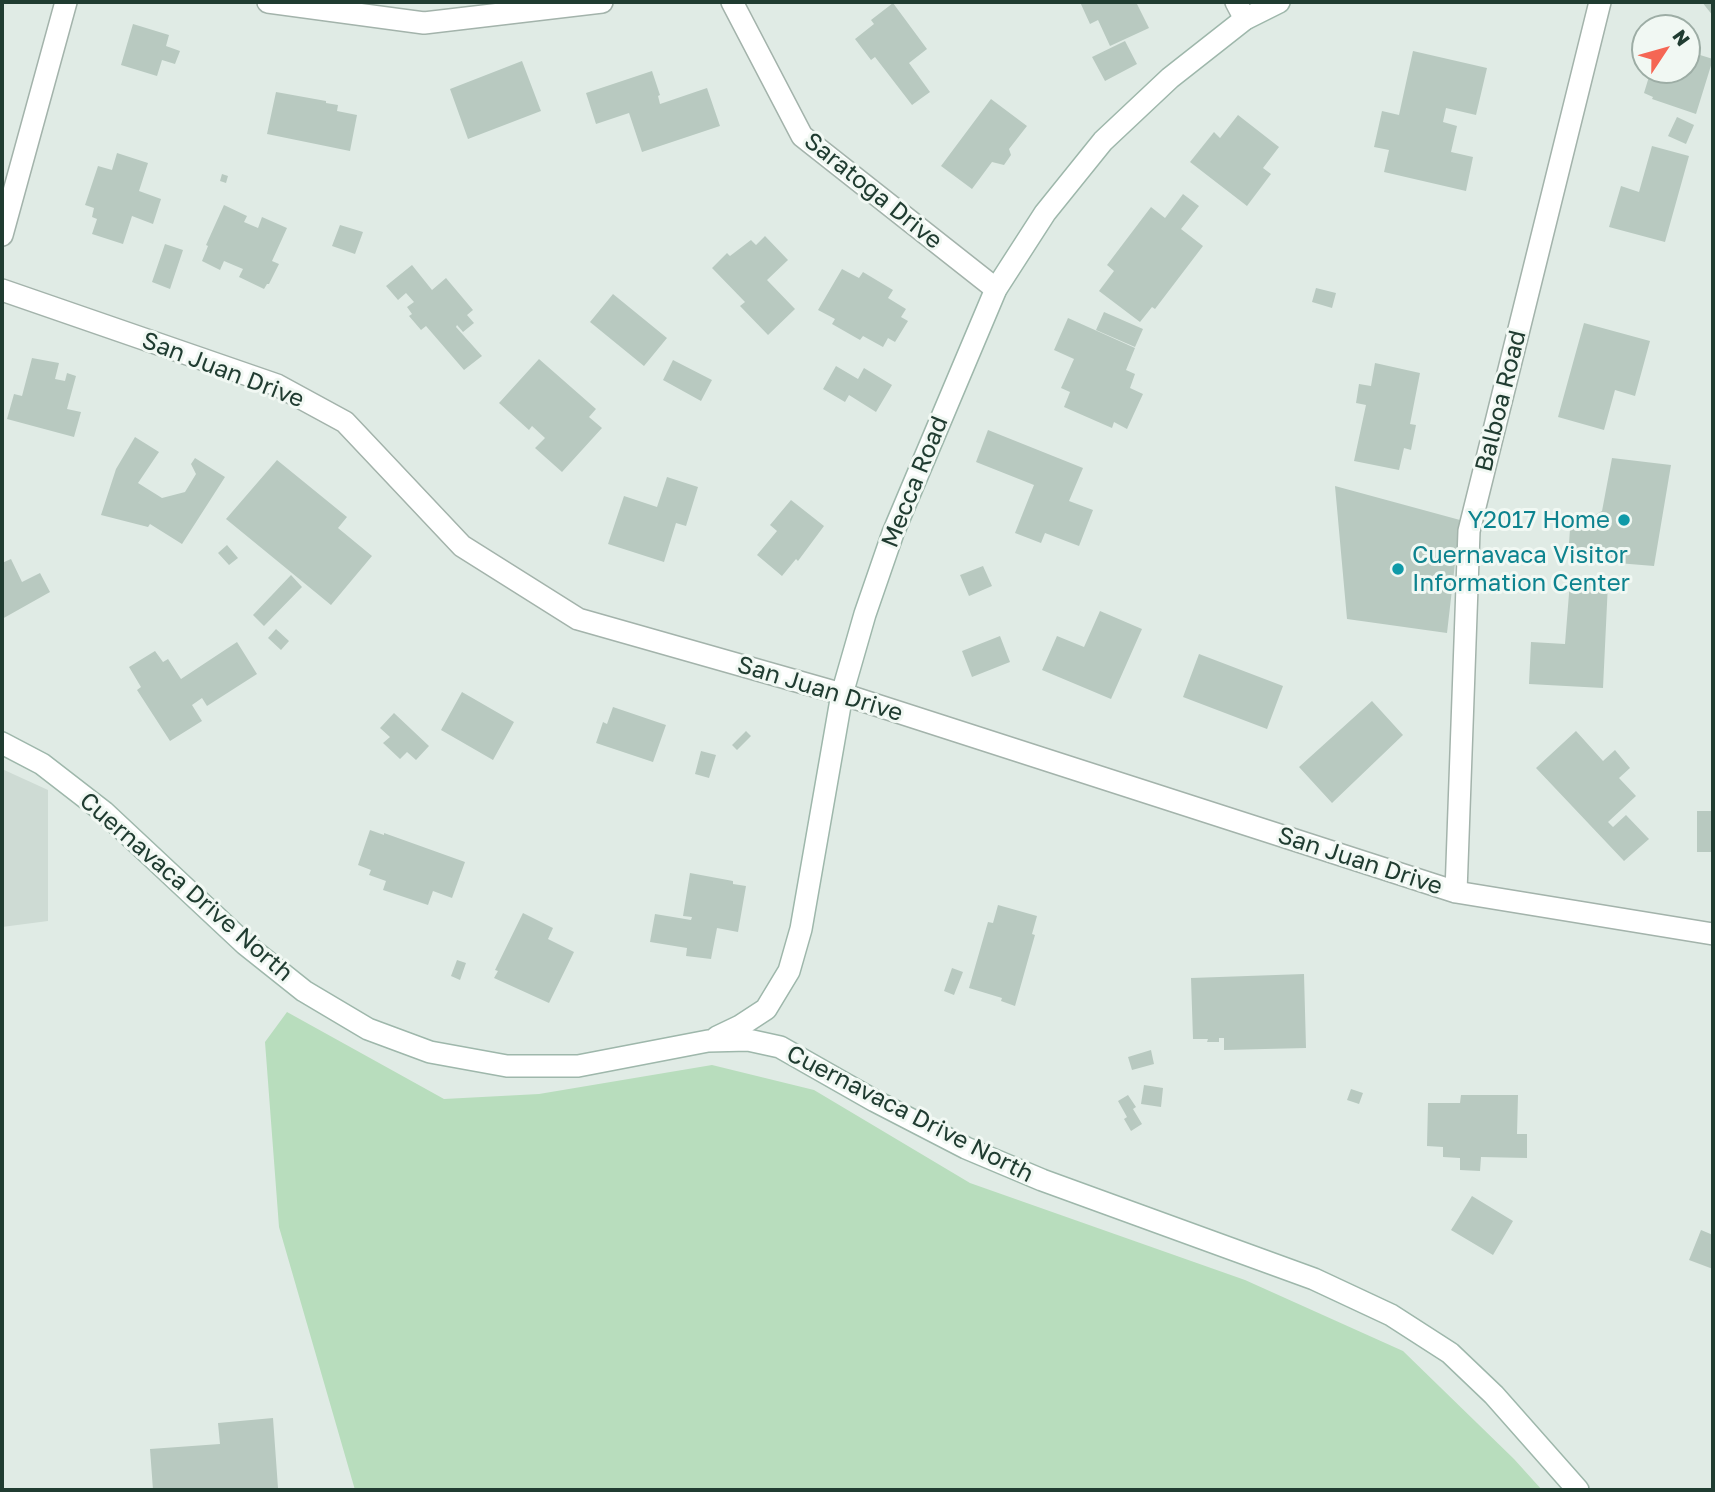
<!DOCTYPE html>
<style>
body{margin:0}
#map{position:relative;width:1715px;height:1492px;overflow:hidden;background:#e0ebe5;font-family:"Golos Text",sans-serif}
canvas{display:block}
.frame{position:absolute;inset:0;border:4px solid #203c31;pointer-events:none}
.north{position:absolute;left:1631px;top:14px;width:70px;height:70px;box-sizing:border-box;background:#f1f8f3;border:2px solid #9dada5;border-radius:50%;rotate:54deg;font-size:19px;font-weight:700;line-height:28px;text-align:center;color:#203c31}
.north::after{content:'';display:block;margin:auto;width:24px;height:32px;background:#f56654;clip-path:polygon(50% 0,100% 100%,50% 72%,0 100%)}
</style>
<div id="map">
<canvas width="1715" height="1492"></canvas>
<div class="frame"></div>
<div class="north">N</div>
</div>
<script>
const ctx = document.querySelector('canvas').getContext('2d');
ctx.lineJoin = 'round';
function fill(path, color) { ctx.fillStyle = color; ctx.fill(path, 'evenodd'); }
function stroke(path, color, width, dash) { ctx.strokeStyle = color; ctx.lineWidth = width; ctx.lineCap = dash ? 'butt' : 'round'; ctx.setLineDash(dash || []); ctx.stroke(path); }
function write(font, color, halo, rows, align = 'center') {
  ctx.font = font + ' "Golos Text",sans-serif'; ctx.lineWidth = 6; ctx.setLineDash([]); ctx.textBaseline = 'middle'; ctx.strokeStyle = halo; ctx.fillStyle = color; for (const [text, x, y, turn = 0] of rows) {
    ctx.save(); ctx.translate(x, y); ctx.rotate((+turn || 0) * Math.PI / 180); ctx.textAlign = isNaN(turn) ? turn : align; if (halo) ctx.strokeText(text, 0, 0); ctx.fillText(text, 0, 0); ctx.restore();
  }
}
fill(new Path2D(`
 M2,769L48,790V921L2,927Z`), '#cedbd4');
fill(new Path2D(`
 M287,1012L444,1099L539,1094L712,1065L814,1090L970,1183L1245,1280L1403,1351L1514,1459L1542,1490H355L279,1227L265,1042Z`), '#b8ddbd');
fill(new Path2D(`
 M1080,2H1136L1149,28L1110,46L1098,20L1090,24Z
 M1702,2H1713V16Z
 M893,3L927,49L909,63L930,92L912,105L875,57L871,60L855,39L874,24L871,20Z
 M133,24L169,35L166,46L180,51L175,64L162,60L157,76L121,65Z
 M1125,41L1137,64L1105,81L1092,57Z
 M1413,51L1487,68L1476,115L1446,108L1443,122L1457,126L1451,152L1473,157L1466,191L1384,172L1389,150L1374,147L1382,111L1399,115Z
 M1687,51L1713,59L1696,114L1652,99L1653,97L1644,93L1651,70H1687Z
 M522,61L541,111L468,139L450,89Z
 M652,71L660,95L658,96L660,104L707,88L720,126L642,152L629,113L596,124L586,93Z
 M276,92L326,101V103L338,105L337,111L357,115L350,151L267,134Z
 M991,99L1027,126L1009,149L1011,155L1004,165L992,162L972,189L941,166Z
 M1238,115L1279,147L1263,168L1271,174L1247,206L1190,162L1214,132L1220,138Z
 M1677,117L1694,125L1686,144L1668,136Z
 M1652,146L1689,156L1665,242L1609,227L1621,186L1639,192Z
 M117,153L148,163L139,191L161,199L153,224L132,216L123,244L92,234L97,219L92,217L94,208L85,205L98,166L112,170Z
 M222,174L228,176L226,183L220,181Z
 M1183,194L1199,206L1181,229L1203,246L1155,309L1152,307L1140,322L1099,291L1114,271L1107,265L1151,207L1165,218Z
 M224,205L247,216L244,222L258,228L262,217L287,228L272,261L279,264L269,284H267L264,289L239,277L243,269L224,261L220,270L202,261L208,246L206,245Z
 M340,225L363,232L355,254L332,246Z
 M765,236L788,260L767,280L795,309L768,335L740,306L745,302L712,268L727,253L730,256L751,240L756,245Z
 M165,244L183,250L170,289L152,282Z
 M412,265L432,290L446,278L473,310L467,315L474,323L463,332L457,325L456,327L482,356L464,370L426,326L421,330L409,316L412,314L407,307L414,302L406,293L398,300L386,286Z
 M842,269L859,278L863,272L893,290L888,298L906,309L901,317L908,321L895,342L888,338L883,347L863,336L860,340L832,324L835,319L818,310Z
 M1316,288L1336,293L1332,308L1312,302Z
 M613,294L667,338L644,366L590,322Z
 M1104,312L1143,329L1135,347L1096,330Z
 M1068,318L1135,348L1126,370L1135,374L1130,388L1143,394L1127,429L1114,422L1112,428L1064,407L1070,392L1061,388L1074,359L1054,350Z
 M1584,323L1650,341L1635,396L1615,390L1604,430L1558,417Z
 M32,358L59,363L55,379L65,381L67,373L76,376L67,409L81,412L74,437L7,419L14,394L22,396Z
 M539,359L596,409L589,417L602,428L562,472L535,448L545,438L532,426L529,430L499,403Z
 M673,360L712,380L701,401L663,380Z
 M1375,363L1420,373L1410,424L1416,425L1411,450L1404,448L1399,470L1354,461L1366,405L1356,403L1359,384L1371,386Z
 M836,366L858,379L864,368L892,385L876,412L849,395L845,402L823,389Z
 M988,430L1083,468L1069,501L1093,510L1079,546L1045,533L1041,543L1015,533L1034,485L976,462Z
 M135,437L159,452L138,483L162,498L185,492L196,474L191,464L195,458L225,477L182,544L150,524L148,527L101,515L116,469Z
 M1612,458L1671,465L1654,566L1568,559L1570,529L1602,511Z
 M277,460L347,517L338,528L372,556L331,605L226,519Z
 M667,477L698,487L686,526L676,523L664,562L608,544L624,496L657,507Z
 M1335,486L1460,520L1447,633L1347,619Z
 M791,500L824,526L798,561L796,559L782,576L757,555L777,531L770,525Z
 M227,545L238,558L229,565L218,553Z
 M11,559L22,582L40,573L50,592L2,619V563Z
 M983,566L992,586L969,596L960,575Z
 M291,575L302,587L264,626L253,615Z
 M1570,581L1608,583L1603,688L1529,684L1531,642L1565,644Z
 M1100,611L1142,629L1111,699L1042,670L1057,636L1084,647Z
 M276,629L289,641L281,650L268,638Z
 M1000,636L1010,662L972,677L962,651Z
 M237,642L257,674L207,706L202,698L192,705L202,721L170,741L137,690L141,687L129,667L155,651L163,662L168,659L181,679Z
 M1199,654L1283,686L1267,729L1183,697Z
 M462,692L514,722L493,760L441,730Z
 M1372,701L1403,735L1332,803L1299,767Z
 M613,707L666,725L653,762L596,743L603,722L607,724Z
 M394,713L429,746L416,760L407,752L400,759L383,743L390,737L380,728Z
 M746,731L751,736L737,750L732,745Z
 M1576,731L1603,761L1615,750L1630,768L1619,778L1636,796L1608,822L1613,827L1626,815L1649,839L1624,861L1536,768Z
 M701,751L716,755L709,778L695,774Z
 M1697,811H1713V852H1697Z
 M370,830L384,835V833L465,862L452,898L433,891L428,905L383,890L386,881L369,875L371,870L358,865Z
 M690,873L733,881V884L746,886L738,932L717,928L711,959L686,956L687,948L650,942L655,914L691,920L692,917L683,916Z
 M998,905L1037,916L1032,934L1035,935L1015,1006L1001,1001L1002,998L969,988L988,922L993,923Z
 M523,913L553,928L548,939L574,952L549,1003L494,978L498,971L495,970Z
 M457,960L466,963L460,980L451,976Z
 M952,968L963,972L954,995L944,991Z
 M1304,974L1306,1048L1224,1050V1038H1219V1042H1207L1208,1039H1193L1191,978Z
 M1151,1050L1154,1064L1132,1070L1128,1057Z
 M1144,1085L1163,1088L1161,1107L1141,1104Z
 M1351,1089L1363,1093L1359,1104L1347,1100Z
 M1128,1095L1136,1107L1133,1109L1142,1124L1131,1131L1124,1119L1127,1117L1118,1101Z
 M1461,1095H1518L1517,1134H1527V1158L1481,1157L1480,1171L1460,1170V1158L1443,1157V1147L1427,1146L1428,1103H1460Z
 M1472,1196L1513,1221L1493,1255L1451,1230Z
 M1701,1230L1713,1235V1269L1689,1260Z
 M273,1418L278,1488L249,1490H153L150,1449L220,1444L218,1423Z`), '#b8c9c0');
const street = new Path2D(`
 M268,2L424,23L602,2
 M732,2L802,136L996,289
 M1236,2L1245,19
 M2,235L66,2
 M2,290L277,385L345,422L462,546L578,619L842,694L1456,892L1713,934
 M1456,892L1469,531L1600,2`);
const secondary = new Path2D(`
 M2,743L42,764L104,812L245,944L304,991L368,1029L430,1052L507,1066H578L708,1041L748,1040L780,1047L875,1101L966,1148L1042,1180L1314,1279L1391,1315L1450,1353L1494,1395L1578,1490
 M717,1037L740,1026L766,1009L789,971L801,929L842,694L865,614L893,533L996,289L1045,213L1103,141L1170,78L1245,19L1279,2`);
stroke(street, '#a3b3ab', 24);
stroke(secondary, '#9eb7ab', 24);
stroke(street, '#fff', 21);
stroke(secondary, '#fff', 21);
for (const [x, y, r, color] of [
 [1624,520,7,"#0f9aa8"],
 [1398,569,7,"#0f9aa8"]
]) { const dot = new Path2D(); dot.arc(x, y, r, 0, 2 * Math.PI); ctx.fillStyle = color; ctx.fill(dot); stroke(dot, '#f1f8f3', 2.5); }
write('24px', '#203c31', '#f1f8f3', [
 ["Saratoga Drive",873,191,39],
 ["San Juan Drive",223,370,21],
 ["Balboa Road",1501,401,-76],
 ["Mecca Road",915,482,-68],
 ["San Juan Drive",820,689,17],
 ["San Juan Drive",1360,861,18],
 ["Cuernavaca Drive North",186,887,41],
 ["Cuernavaca Drive North",910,1114,27]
]);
write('24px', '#0d838f', '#f1f8f3', [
 ["Y2017 Home",1610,520],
 ["Cuernavaca Visitor",1412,555,"left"],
 ["Information Center",1412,583,"left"]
], 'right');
</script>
